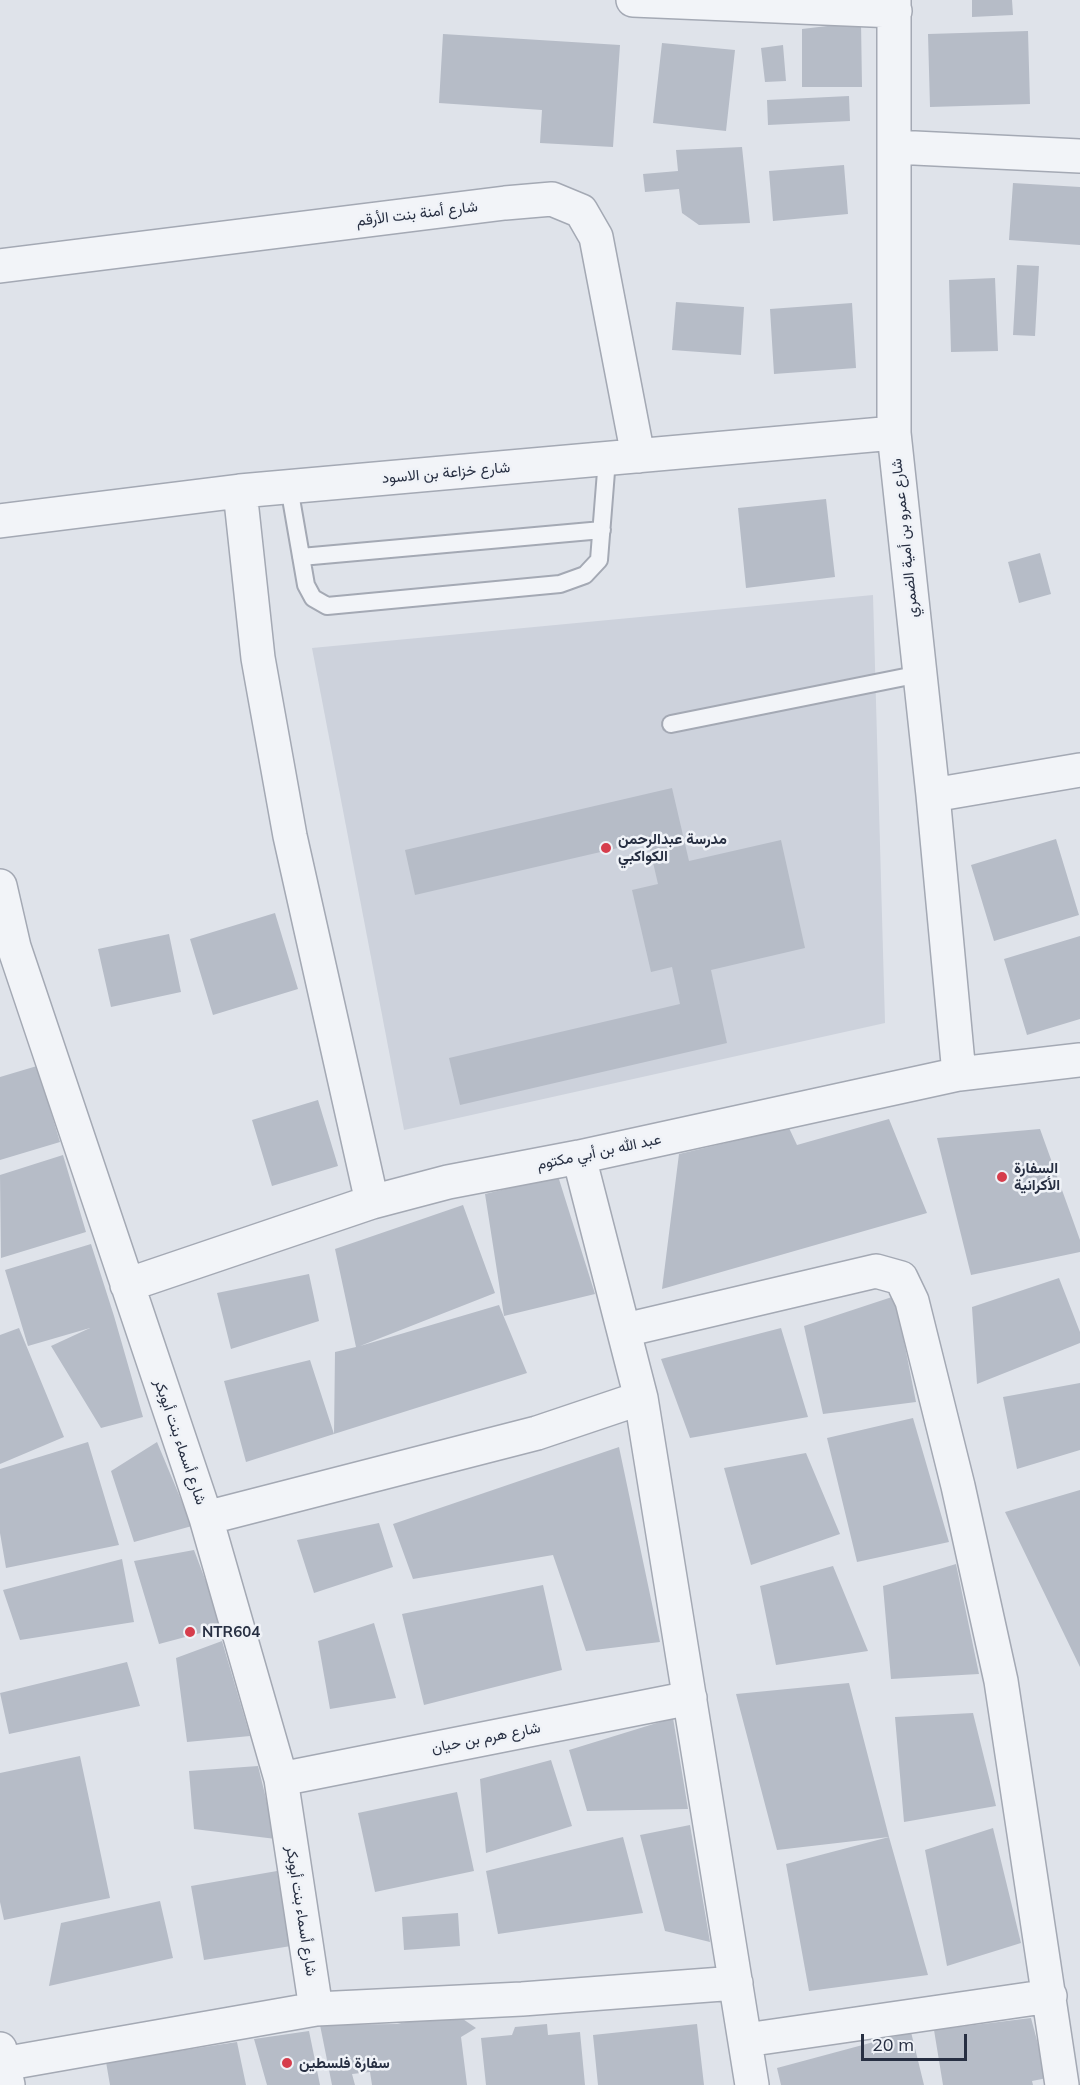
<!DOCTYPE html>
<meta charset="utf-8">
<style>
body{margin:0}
#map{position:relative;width:1080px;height:2085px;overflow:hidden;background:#dfe3ea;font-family:Mulish,sans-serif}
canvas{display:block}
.scale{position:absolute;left:861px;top:2034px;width:106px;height:27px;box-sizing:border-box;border:3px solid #272f42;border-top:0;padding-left:8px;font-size:18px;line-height:21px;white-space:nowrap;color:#272f42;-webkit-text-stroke:4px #eff2f7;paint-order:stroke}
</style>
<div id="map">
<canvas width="1080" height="2085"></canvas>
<div class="scale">20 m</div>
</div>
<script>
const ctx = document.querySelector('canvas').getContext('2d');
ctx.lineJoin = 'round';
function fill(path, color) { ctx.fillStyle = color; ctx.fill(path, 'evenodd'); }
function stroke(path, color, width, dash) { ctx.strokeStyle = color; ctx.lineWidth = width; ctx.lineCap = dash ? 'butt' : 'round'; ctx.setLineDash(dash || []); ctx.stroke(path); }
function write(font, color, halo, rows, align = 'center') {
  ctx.font = font + ' Mulish,Vazirmatn,sans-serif'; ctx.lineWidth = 5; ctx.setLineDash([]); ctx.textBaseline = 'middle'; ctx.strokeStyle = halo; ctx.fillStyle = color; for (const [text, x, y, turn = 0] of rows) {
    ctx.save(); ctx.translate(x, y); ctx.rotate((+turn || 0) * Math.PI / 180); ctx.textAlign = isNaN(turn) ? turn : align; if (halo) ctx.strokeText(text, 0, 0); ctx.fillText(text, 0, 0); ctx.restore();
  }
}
fill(new Path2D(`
 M873,595L885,1023L404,1130L312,648Z`), '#cdd2dc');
fill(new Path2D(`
 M972,0H1012L1013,15L972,17Z
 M861,22L862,87H802V29Z
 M1028,31L1030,104L930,107L928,34Z
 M443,34L620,45L613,147L540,143L542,110L439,103Z
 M662,43L735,50L726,131L653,123Z
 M783,45L786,81L765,82L761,48Z
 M849,96L850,121L768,125L767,100Z
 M742,147L750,223L699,225L682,213L679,189L645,192L643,174L678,171L676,150Z
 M844,165L848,214L773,221L769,171Z
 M1013,183L1080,187V245L1009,240Z
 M1017,265L1039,266L1035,336L1013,335Z
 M995,278L998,351L951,352L949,280Z
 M676,302L744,307L741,355L672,350Z
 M852,303L856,368L774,374L770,309Z
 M826,499L835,577L746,588L738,508Z
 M1040,553L1051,594L1019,603L1008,562Z
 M672,788L689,861L781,840L805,948L711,970L727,1043L460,1105L449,1058L680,1004L672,967L651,972L632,890L658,884L648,841L415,895L405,850Z
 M1056,839L1079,915L994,941L971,865Z
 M275,913L298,989L213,1015L190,939Z
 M169,934L181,992L111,1007L98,949Z
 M1080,936V1019L1027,1035L1004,959Z
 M37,1066L60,1142L0,1160V1077Z
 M318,1100L338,1166L272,1186L252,1120Z
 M889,1119L927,1213L662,1289L679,1154L789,1128L797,1145Z
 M1040,1129L1080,1240V1252L971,1275L937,1138Z
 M63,1155L86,1232L1,1258L0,1175Z
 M558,1176L595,1294L504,1316L485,1194Z
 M463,1205L495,1293L360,1346L499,1305L527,1373L334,1434L335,1352L356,1347L335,1249Z
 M91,1244L114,1316L143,1417L101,1428L51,1346L90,1328L28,1346L5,1270Z
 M309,1274L319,1321L231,1349L217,1293Z
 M1059,1278L1080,1332V1343L977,1384L972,1307Z
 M895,1296L916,1402L823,1414L804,1326Z
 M19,1328L64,1437L0,1464V1335Z
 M781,1328L808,1417L690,1438L661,1359Z
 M310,1360L334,1434L246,1462L224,1381Z
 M1080,1383V1450L1017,1469L1003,1397Z
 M913,1418L949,1542L857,1562L827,1438Z
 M88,1442L119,1545L6,1568L0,1533V1469Z
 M157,1442L192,1526L134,1542L111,1471Z
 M619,1447L660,1642L586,1651L553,1555L413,1579L393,1524Z
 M806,1453L840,1534L751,1565L724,1468Z
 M1080,1490V1667L1005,1512Z
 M379,1523L393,1567L314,1593L297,1540Z
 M194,1550L223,1627L159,1644L134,1561Z
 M122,1559L134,1622L20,1640L3,1590Z
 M956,1564L979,1674L891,1679L883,1586Z
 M833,1566L868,1651L776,1665L760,1586Z
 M543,1585L562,1670L424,1705L402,1614Z
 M374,1623L396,1698L330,1709L318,1641Z
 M222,1641L250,1736L187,1742L176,1658Z
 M127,1662L140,1706L9,1734L0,1693Z
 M849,1683L889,1837L777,1850L736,1694Z
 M973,1713L996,1806L904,1822L895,1717Z
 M673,1718L688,1809L587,1811L569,1750Z
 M80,1756L110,1898L4,1920L0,1902V1773Z
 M551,1760L572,1826L486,1853L480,1779Z
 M258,1766L276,1839L194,1829L189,1771Z
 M457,1792L474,1871L375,1892L358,1813Z
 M690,1825L710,1942L665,1931L640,1835Z
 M993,1828L1021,1943L947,1966L925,1850Z
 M623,1837L643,1913L498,1934L486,1871Z
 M889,1837L928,1975L809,1991L786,1864Z
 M277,1871L291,1946L204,1960L191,1886Z
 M160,1901L173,1958L49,1986L61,1923Z
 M458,1913L460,1946L404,1950L402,1917Z
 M460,2017L476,2028L461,2037L467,2085H372L370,2072L352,2074L355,2085H332L320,2025L397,2024L423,2018Z
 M1031,2018L1047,2078L1032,2081L1033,2085H943L934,2030Z
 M547,2024L548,2035L580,2032L585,2085H486L481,2038L512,2035L515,2027Z
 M697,2024L704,2085H598L593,2035Z
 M309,2031L320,2085H267L254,2039Z
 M911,2032L924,2085H781L777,2068Z
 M237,2042L246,2085H110L106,2062Z`), '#b6bcc7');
const service = new Path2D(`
 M289,487L306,585L313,598L327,606L560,584L585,575L599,560L607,459
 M301,557L602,530
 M671,724L920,674`);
const minor = new Path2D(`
 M633,0L895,11
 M894,0V433L933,795L959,1074
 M894,147L1080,156
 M0,266L505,203L552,199L581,211L596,237L638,456
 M240,491L258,658L290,836L372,1202
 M0,521L240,491L894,433
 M933,795L1080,770
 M0,886L14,947L206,1518L281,1779L316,2009
 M579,1157L641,1398L752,2085
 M127,1285L372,1202L448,1182L579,1157L959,1074L1080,1060
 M625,1330L876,1271L901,1278L912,1301L958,1486L1001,1681L1062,2085
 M206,1518L537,1433L641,1398
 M281,1779L690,1698
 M746,2040L1050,1996
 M3,2064L316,2009L522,1999L736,1983`);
const tertiary = new Path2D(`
 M0,2049L8,2085`);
stroke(service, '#a4a9b4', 20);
stroke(minor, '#a4a9b4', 36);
stroke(tertiary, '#a4a9b4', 36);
stroke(service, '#f2f4f8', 16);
stroke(minor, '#f2f4f8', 33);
stroke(tertiary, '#f2f4f8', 33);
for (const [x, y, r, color] of [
 [606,848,6,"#d63d4c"],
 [1002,1177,6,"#d63d4c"],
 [190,1632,6,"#d63d4c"],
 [287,2063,6,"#d63d4c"]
]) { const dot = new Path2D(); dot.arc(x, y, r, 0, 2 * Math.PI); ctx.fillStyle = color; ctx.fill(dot); stroke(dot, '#eff2f7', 2); }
write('15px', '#272f42', '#eff2f7', [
 ["شارع أمنة بنت الأرقم",417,214,-7],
 ["شارع خزاعة بن الاسود",446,473,-5],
 ["شارع عمرو بن أمية الضمري",905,538,-96],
 ["عبد الله بن أبي مكتوم",599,1152,-12],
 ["شارع أسماء بنت أبوبكر",180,1442,71],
 ["شارع هرم بن حيان",486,1738,-11],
 ["شارع أسماء بنت أبوبكر",301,1911,81]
]);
write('bold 15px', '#272f42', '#eff2f7', [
 ["مدرسة عبدالرحمن",618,839],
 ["الكواكبي",618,856],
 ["السفارة",1014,1168],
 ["الأكرانية",1014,1185],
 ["NTR604",202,1632],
 ["سفارة فلسطين",299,2063]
], 'left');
</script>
